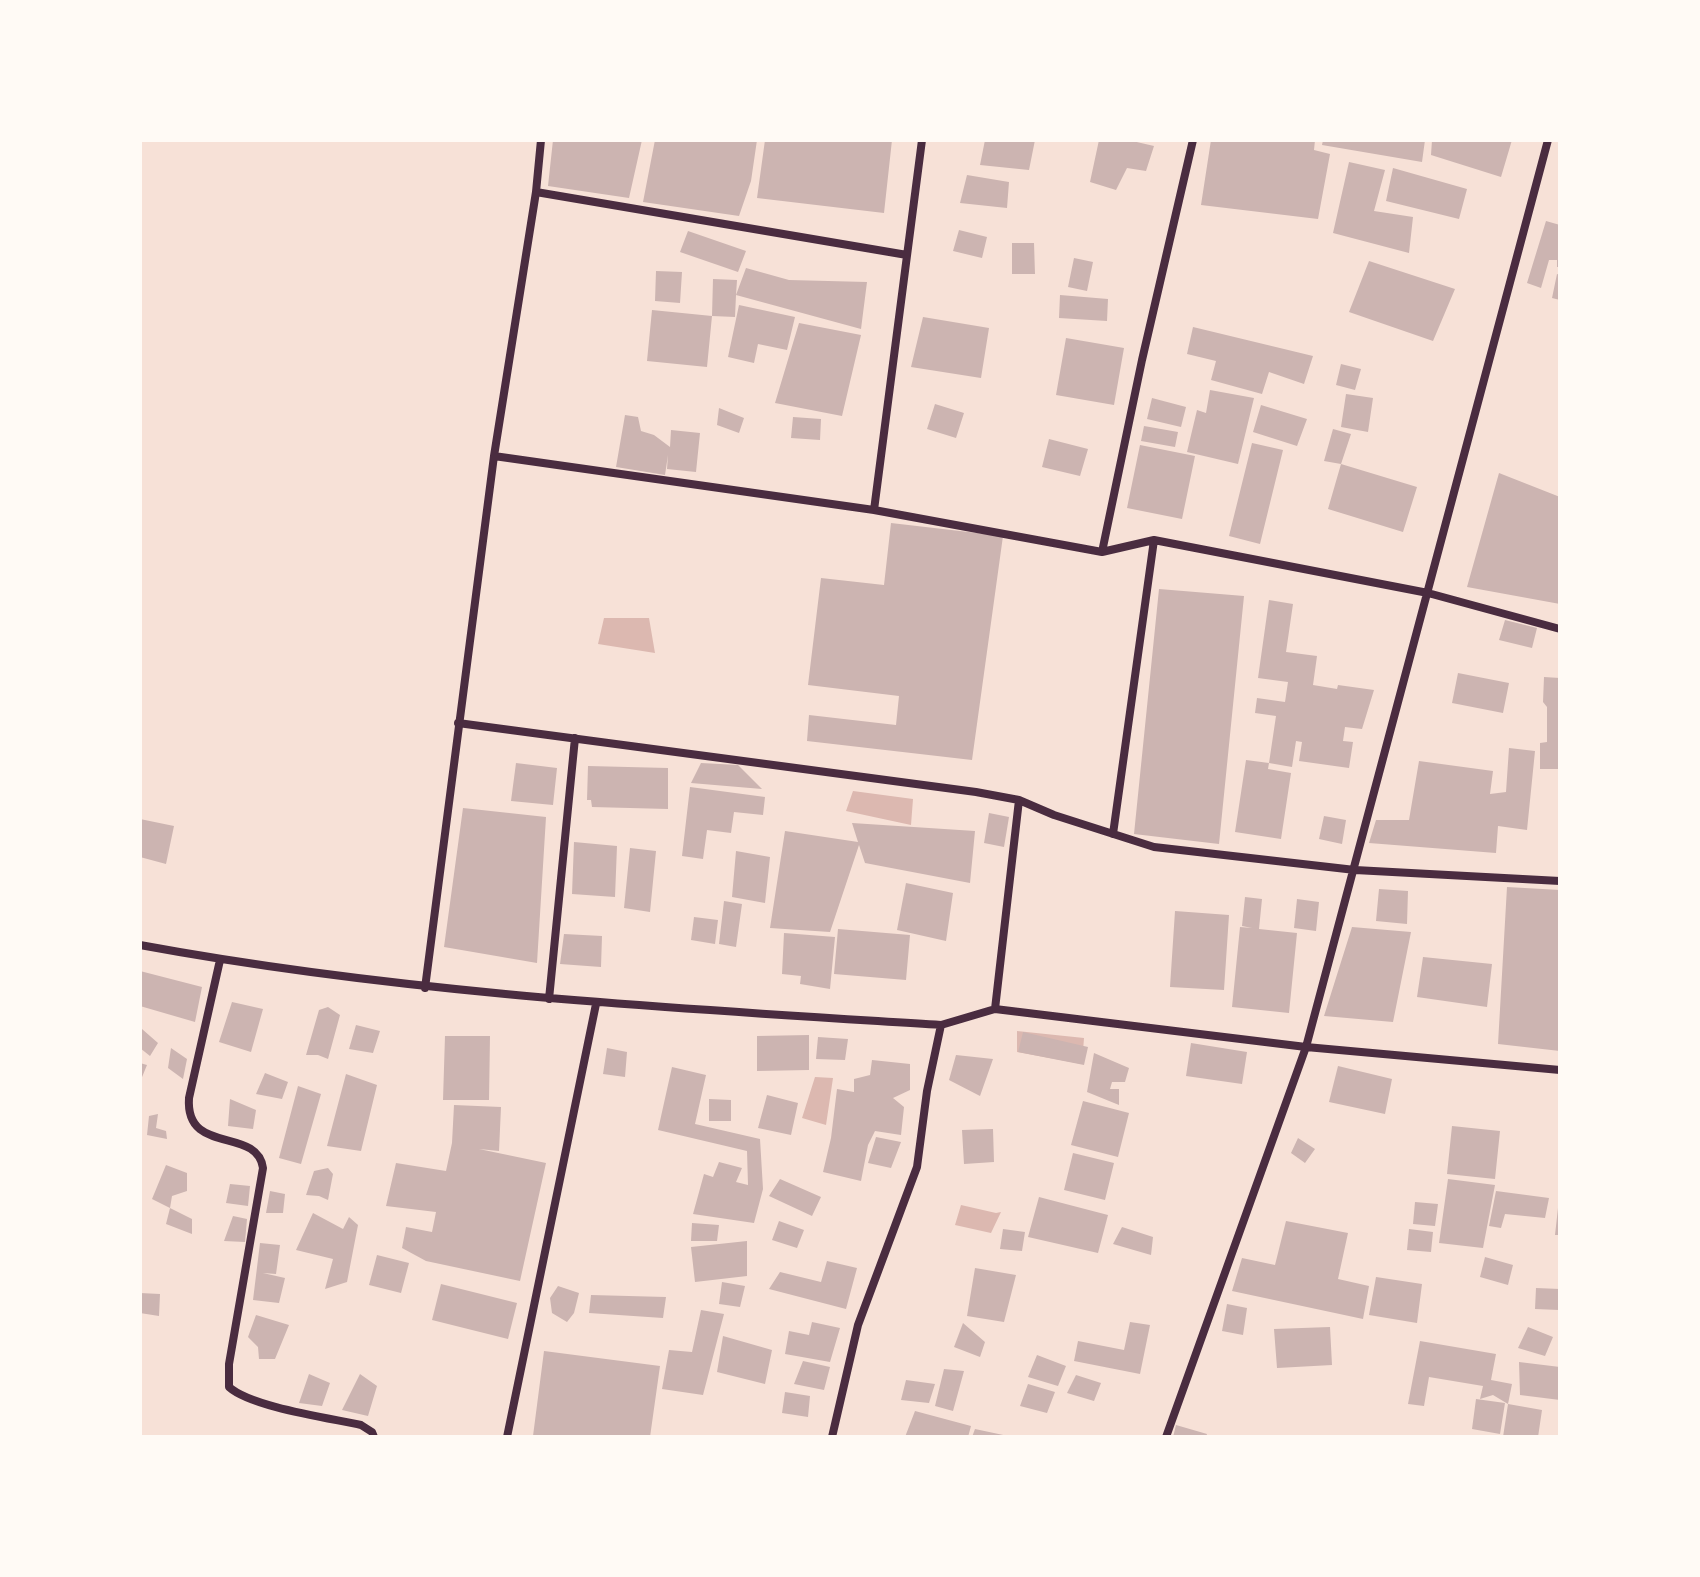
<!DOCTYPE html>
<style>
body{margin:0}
#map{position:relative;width:1700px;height:1577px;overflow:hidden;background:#f7e1d7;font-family:Rubik,sans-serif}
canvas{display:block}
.frame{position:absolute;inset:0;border:142px solid #fffaf5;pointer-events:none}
</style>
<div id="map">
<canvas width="1700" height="1577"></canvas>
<div class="frame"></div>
</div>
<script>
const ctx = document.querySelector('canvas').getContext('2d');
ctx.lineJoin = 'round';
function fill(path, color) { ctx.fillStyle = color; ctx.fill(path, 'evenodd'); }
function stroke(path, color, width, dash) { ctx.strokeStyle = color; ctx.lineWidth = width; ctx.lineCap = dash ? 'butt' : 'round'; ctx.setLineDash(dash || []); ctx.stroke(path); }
fill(new Path2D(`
 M604,618H649L655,653L598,644Z
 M853,791L913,799L911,825L846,811Z
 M1017,1031L1084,1038L1082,1064L1017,1052Z
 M815,1077L833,1078L826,1125L802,1118Z
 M961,1205L996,1213L1001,1212L991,1233L955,1225Z`), '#dcb8b0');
fill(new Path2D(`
 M553,140H642L629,198L548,186Z
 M655,140H757L751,181L739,216L643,202Z
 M765,140H892L884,213L757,198Z
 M985,140H1035L1029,170L980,165Z
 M1099,140H1128L1154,146L1146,171L1127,168L1116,190L1090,182Z
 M1211,140H1315L1314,150L1330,154L1318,219L1201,205Z
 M1323,140H1425L1422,162L1322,145Z
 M1432,140H1512L1501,177L1431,155Z
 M1349,162L1385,170L1374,211L1413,217L1409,253L1333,233Z
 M1393,168L1467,189L1459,219L1386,201Z
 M967,175L1009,182L1007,208L960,203Z
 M1546,221L1560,225V267H1557V260H1549L1541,288L1527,283Z
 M959,230L987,237L982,258L953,251Z
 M688,231L746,251L738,272L680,252Z
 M1012,243H1034L1035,274H1012Z
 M1074,258L1093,262L1087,291L1068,287Z
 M1369,261L1455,289L1433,341L1349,312Z
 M746,268L789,280L867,282L861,329L736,295L735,317L712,316L707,367L647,361L652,310L712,316L713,279L737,280L736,295Z
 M656,271L682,272L680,303L655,301Z
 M1557,274L1560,275V300L1552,298Z
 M1060,295L1108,299L1107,321L1059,318Z
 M739,305L795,317L787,350L758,344L754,363L728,357Z
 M923,317L989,328L981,378L911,367Z
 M799,323L861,335L842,416L775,403Z
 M1193,327L1313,356L1304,384L1269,372L1262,394L1211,380L1216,361L1187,354Z
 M1066,338L1124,348L1114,405L1056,395Z
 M1341,364L1361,369L1355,390L1336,385Z
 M1210,390L1254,398L1238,464L1187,452L1197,410L1206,413Z
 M1346,394L1373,398L1368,432L1341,427Z
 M1152,398L1186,407L1181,427L1147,419Z
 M935,404L964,413L956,438L927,429Z
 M1261,405L1307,419L1297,446L1253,432Z
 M719,408L744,418L739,433L717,425Z
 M625,415L638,417L641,431L654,435L670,447L671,430L700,433L696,472L667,469L668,455L665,475L616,467Z
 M793,417L821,419L820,440L791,438Z
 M1144,426L1178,432L1175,447L1141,441Z
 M1333,429L1351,434L1341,464L1417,487L1403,532L1328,509L1341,464L1324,461Z
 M1049,439L1088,449L1080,476L1042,467Z
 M1252,443L1283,450L1260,544L1229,536Z
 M1140,445L1195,456L1182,519L1127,508Z
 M1499,473L1560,497V604L1467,587Z
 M891,523L1003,536L972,760L807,741L809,715L896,725L899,696L808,685L821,578L884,585Z
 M1159,589L1244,596L1219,844L1134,834Z
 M1269,600L1293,604L1286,652L1317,656L1313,685L1337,689L1338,685L1374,690L1362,729L1345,727L1343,741L1353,742L1349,768L1299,761L1302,742L1296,741L1292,767L1269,763L1276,716L1255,713L1257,698L1285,702L1288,682L1258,678Z
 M1505,620L1537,628L1532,648L1499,640Z
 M1458,673L1509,683L1503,713L1452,703Z
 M1544,677L1560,678V769H1540V743L1547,742V707L1543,702Z
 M1509,748L1535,751L1527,830L1498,826L1496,853L1369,843L1376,820H1409L1419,761L1493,771L1490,794L1506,792Z
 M1246,760L1269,763L1268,769L1291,773L1281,839L1235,832Z
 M516,763L557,768L553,805L511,801Z
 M701,763L738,765L762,789L691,783Z
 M588,766L668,768V809L592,807L591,800H587Z
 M690,787L765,797L763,815L734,812L731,833L707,830L703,859L682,856Z
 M463,808L546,817L537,963L444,947Z
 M989,813L1009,817L1004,847L984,843Z
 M1324,816L1346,820L1342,844L1319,839Z
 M140,819L174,826L166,864L140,857Z
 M852,823L975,831L970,883L865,863L859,845L830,932L770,928L785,831L858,842Z
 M574,842L617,846L615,897L572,894Z
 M630,848L656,851L650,912L624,908Z
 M736,851L770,857L765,903L732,897Z
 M906,883L953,893L946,941L897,930Z
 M1507,887L1560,890V1051L1498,1044Z
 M1379,889L1408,891L1407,924L1376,921Z
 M1245,897L1262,899L1259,929L1297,933L1289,1013L1232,1007L1240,927L1252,928L1242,926Z
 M1297,899L1319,902L1316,931L1294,928Z
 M724,901L742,904L736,947L719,944Z
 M1175,911L1229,915L1224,990L1170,987Z
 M694,917L718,920L715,944L691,940Z
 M1352,927L1411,932L1393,1022L1324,1016Z
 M838,929L910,935L906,980L834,974Z
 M784,933L835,937L830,989L800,984L801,976L782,974Z
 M564,934L602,936L601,967L560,964Z
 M1423,957L1492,964L1487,1007L1417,997Z
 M140,971L202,987L195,1022L140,1006Z
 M232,1002L263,1009L251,1052L219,1042Z
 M328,1007L340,1015L328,1059L318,1055H306L319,1010Z
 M356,1025L380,1031L373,1053L349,1049Z
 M142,1029L158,1043L150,1056L140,1048Z
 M1023,1032L1088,1047L1084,1065L1018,1052Z
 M809,1035V1070L757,1071V1036Z
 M445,1036H490L489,1100H443Z
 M818,1037L848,1039L845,1060L816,1059Z
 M1191,1043L1247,1052L1242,1084L1186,1076Z
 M171,1048L187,1059L183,1079L168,1068Z
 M607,1048L627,1052L625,1077L603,1074Z
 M1094,1053L1129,1068L1125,1082H1112L1110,1089H1119V1105L1087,1092Z
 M956,1055L993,1059L980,1096L949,1080Z
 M872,1060L910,1064V1090L893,1098L904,1107L901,1135L875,1131L868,1145L861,1181L823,1172L831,1138L837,1089L854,1092V1079L870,1075Z
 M140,1063L147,1065L140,1082Z
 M1338,1066L1392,1079L1385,1114L1329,1102Z
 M672,1067L706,1075L695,1124L760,1139L763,1189L754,1223L693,1214L704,1174L713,1177L719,1162L742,1168L736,1182L748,1185L747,1151L658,1130Z
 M265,1073L288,1082L282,1099L256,1094Z
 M346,1074L377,1085L361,1151L327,1146Z
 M298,1086L321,1094L301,1164L279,1158Z
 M767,1095L798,1103L791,1135L758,1128Z
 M230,1099L256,1110L253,1129L228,1126Z
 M709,1099L731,1100V1121H709Z
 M1083,1101L1129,1113L1118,1157L1071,1145Z
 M454,1105L501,1107L499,1151L479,1149L546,1163L520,1281L426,1261L402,1248L406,1227L432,1232L436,1212L386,1206L396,1163L446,1171L452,1143Z
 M158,1114L156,1128L166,1131L167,1139L147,1135L149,1116Z
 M1452,1126L1500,1131L1495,1179L1447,1174Z
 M993,1129L994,1162L964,1164L962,1130Z
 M876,1137L901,1142L891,1168L868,1163Z
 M1298,1138L1315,1149L1305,1163L1291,1153Z
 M1073,1153L1114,1163L1105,1200L1064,1190Z
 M166,1165L187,1173V1191L172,1196L170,1208L192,1219V1234L166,1224L170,1208L152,1199Z
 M328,1168L333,1174L328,1200L319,1196L306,1195L314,1171Z
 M780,1179L821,1197L812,1216L769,1196Z
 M1448,1179L1495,1185L1483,1248L1439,1243Z
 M230,1184L250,1186L248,1206L226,1203Z
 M270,1191L285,1194L283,1213H266Z
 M1496,1191L1549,1198L1545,1218L1505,1214L1501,1228L1489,1226Z
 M1039,1197L1108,1215L1098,1253L1028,1237Z
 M1415,1202L1438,1204L1435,1226L1413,1224Z
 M1558,1208L1560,1209V1235H1555Z
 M313,1213L343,1229L349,1217L358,1225L347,1282L325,1289L333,1259L296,1250Z
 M233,1216L247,1219L245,1242L224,1241Z
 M779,1221L804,1230L797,1248L772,1240Z
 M1286,1221L1348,1233L1338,1279L1369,1286L1363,1319L1232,1291L1242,1258L1275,1265Z
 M692,1223L719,1225L717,1241H691Z
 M1122,1227L1153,1237L1151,1255L1113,1244Z
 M1003,1229L1025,1232L1022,1251L1000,1249Z
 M1409,1229L1433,1232L1431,1252L1407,1250Z
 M747,1241V1276L695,1282L691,1247Z
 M260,1243L280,1245L276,1274L263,1273L285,1278L279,1303L253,1300Z
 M377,1255L409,1263L401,1293L369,1285Z
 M1485,1257L1513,1265L1508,1285L1480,1277Z
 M827,1261L857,1268L846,1309L769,1289L780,1272L821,1282Z
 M975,1268L1016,1275L1004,1322L967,1316Z
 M1376,1277L1422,1284L1417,1323L1369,1315Z
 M722,1282L745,1286L740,1307L719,1304Z
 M441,1284L517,1303L508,1339L432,1320Z
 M558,1286L579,1293L574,1313L567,1322L552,1313L550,1298Z
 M1536,1288L1560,1289L1559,1310L1535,1309Z
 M140,1293L160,1294L159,1316L140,1313Z
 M591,1295L666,1297L663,1318L589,1313Z
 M1227,1304L1247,1308L1243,1335L1222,1331Z
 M701,1310L724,1314L703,1395L662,1389L669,1350L692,1352Z
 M256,1315L289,1325L275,1359H259L258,1347L248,1337Z
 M812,1322L840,1328L830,1362L785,1354L789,1331L809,1335Z
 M1130,1322L1150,1325L1140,1374L1074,1361L1078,1341L1124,1350Z
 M963,1323L985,1342L980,1357L954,1347Z
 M1330,1327L1332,1365L1277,1368L1274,1329Z
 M1528,1327L1553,1337L1545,1356L1518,1348Z
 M723,1336L772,1350L765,1384L717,1372Z
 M1420,1341L1496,1354L1491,1380L1512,1384L1508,1404L1493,1395L1480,1399L1483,1386L1429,1377L1424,1406L1408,1404Z
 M544,1351L660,1366L650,1437L533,1436Z
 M1037,1355L1066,1366L1058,1386L1028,1377Z
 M803,1361L830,1367L824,1390L794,1384Z
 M1519,1362L1560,1367V1400L1520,1395Z
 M944,1369L964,1371L953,1411L935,1406Z
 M309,1374L330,1383L322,1406L299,1403Z
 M360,1374L377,1386L368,1416L342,1410Z
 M1076,1375L1101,1383L1094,1401L1067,1393Z
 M906,1380L935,1384L929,1403L901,1400Z
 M1028,1384L1055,1392L1047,1413L1020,1406Z
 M785,1392L810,1396L808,1417L782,1413Z
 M1476,1399L1505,1403L1500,1434L1472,1429Z
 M1508,1404L1542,1410L1538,1437H1503Z
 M915,1411L971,1426L968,1437H905Z
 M1176,1425L1207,1434L1206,1437H1173Z
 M975,1429L1008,1436V1437H972Z`), '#ccb4b1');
stroke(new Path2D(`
 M536,192L907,255
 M494,456L874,510L1102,552L1154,540L1428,593L1560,629
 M874,510L922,140
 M1102,552L1142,360L1193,140
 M458,723L976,792L1019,800L1054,815L1154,847L1355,870L1560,881
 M1113,834L1154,540
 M140,945C405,994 673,1008 941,1025L995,1009L1306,1047L1560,1070
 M220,960L189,1098C185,1156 257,1126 263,1168L229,1364V1387C251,1407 329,1418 361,1425L372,1432L374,1437
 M425,988L494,456L536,192L541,140
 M549,999L575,738
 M995,1009L1019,800
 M507,1437L596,1004
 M832,1437L858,1325L917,1167L927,1091L941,1025
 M1166,1437L1306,1047L1548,140`), '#4a2c40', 8);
</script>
